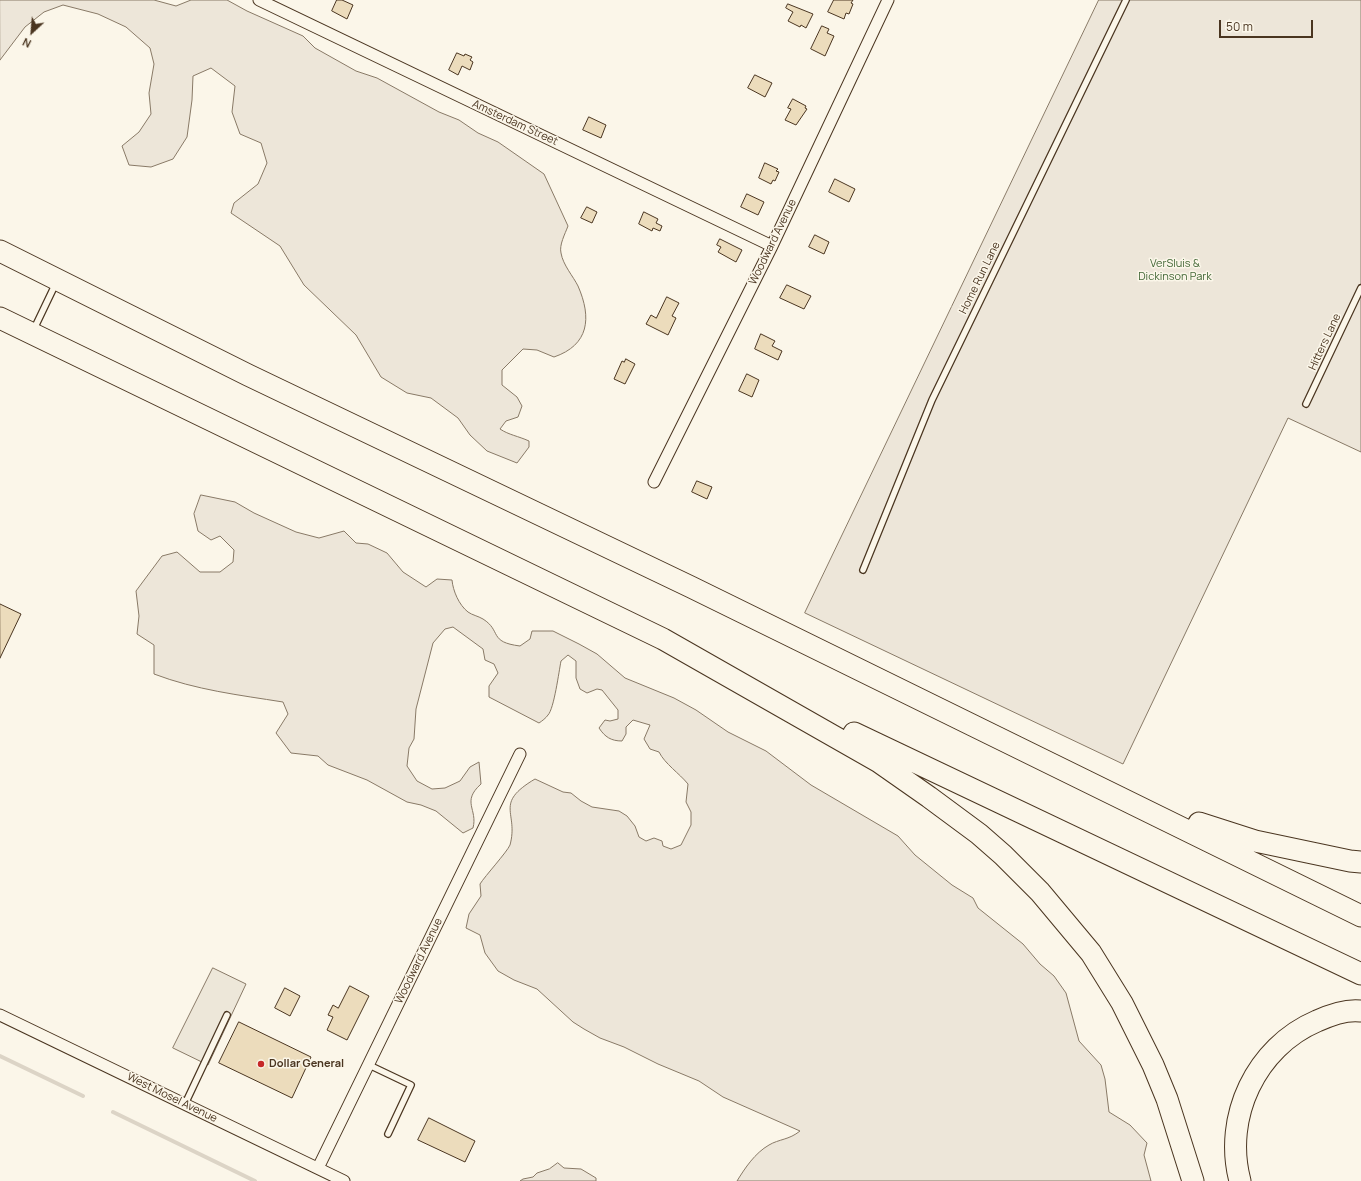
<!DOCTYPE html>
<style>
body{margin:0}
#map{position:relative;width:1361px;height:1181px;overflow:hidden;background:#fbf6e9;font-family:Manrope,sans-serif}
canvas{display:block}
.north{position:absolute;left:12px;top:12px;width:40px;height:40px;-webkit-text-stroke:3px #fbf6e9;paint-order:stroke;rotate:206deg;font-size:11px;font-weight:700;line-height:16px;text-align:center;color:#4a3520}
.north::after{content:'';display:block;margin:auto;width:14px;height:18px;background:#4a3520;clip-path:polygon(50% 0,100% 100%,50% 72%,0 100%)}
.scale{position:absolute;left:1219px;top:20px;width:94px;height:18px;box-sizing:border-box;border:2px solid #4a3520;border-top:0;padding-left:5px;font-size:12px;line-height:14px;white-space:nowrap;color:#4a3520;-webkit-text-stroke:3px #fbf6e9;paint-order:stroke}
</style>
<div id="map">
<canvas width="1361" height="1181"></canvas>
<div class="north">N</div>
<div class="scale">50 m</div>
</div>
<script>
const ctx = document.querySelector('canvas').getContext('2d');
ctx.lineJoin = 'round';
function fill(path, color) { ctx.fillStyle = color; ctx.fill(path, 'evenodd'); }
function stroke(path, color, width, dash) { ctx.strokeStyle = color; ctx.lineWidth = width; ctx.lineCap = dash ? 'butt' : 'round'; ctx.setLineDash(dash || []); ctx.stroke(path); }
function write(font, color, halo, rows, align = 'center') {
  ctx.font = font + ' Manrope,sans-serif'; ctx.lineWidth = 3; ctx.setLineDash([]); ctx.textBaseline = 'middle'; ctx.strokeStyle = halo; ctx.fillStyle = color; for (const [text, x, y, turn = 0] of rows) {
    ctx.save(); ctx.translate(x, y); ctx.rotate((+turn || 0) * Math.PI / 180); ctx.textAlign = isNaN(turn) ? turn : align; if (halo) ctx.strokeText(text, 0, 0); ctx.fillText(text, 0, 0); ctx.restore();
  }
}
const green = new Path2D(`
 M0,0H154L176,6L191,0H227L247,11L303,36L315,48L356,71L377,78L439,112L459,120L478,133L498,142L544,174L568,226C565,234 559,245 561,253C563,265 573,276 578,286C592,318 589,345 554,357L537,350L523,349L502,370V385L517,397L522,406L518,417L506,421L500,429C509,435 518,436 529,441V447L517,463L487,451L470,435L458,418L431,398L407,393L381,377L356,335L304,285L280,246L231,213L234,203L258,184L267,163L261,143L240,134L232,112L235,86L211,68L193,76L192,100L187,137L173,159L151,167L129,165L122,146L139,132L151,114L149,93L154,64L150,48L126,27L98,14L63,5L44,12L25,27L0,60Z
 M1099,0H1361V452L1288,418L1123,764L805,613Z
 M201,495L235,502L254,513L296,532L319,538L344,531L356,543L368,544L387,553L403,572L426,587L437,579L452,580C453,591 459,605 468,612C472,615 478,616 483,619C502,631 488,642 520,646L530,639L532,631H553L579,644L597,654L625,678L674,698L696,710L728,732L766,751L811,785L898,836L915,855L952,885L973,898L978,908L1023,944L1040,964L1054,976L1066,993L1079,1041L1101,1065L1105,1079L1109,1112L1130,1125L1147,1143L1144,1155L1151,1181H737C745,1168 755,1153 769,1145C779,1139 789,1140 800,1131L723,1097L699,1081L658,1064L624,1047L600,1038L584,1029L573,1022L537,989L514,980L498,971L485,953L480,935L466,928L469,914L481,896L480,884C485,876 507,852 510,845C519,812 493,804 535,779L563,792L571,793L581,801L592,807L619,811L627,816L635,826L639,837L646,841L654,838L662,841L663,846L671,849L681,845L691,825V812L686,802L688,784C679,773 665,764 659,752L650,749L644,739L650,725L633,720L626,727V734L622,741C611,741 605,737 599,728L605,720L610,721L618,719V710L602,690L597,689L587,693L580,689L576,678V661L568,655L561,661C559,671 554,709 548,715C546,718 542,721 539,723L489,697V686L498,673L494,664L485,660L483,649L453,627L445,629L433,643L416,709L414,739L409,748L407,766L417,781L432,789L445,788L460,781L470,767L479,762L481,784C461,802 478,809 473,828L463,833L436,811L421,805L407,802L367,780L328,765L318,756L291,753L276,733L288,714L283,702C239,695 196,690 154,674V645L137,634L139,616L136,591L162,556L177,552L200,572H220L233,562L234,550L220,536L211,540L198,531L194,514Z
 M558,1163L564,1168L581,1169L596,1178V1181H520L523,1179L533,1177L537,1173L549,1169Z`);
fill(green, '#ede6d9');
stroke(green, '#887966', 1);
const parking = new Path2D(`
 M213,968L246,984L208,1065L173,1048Z`);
fill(parking, '#ede7d9');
stroke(parking, '#887966', 1);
stroke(new Path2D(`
 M0,1056L83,1096
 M113,1112L255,1181`), '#dcd4c6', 4);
const building = new Path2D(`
 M337,0H342L353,5L347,19L332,11Z
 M834,0H853L851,3L853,4L849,14L846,13L844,19L828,12Z
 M788,4L813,14L806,28L801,25L800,27L788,21L793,12L786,8Z
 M822,26L829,29L827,33L834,36L825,56L811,49Z
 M457,53L464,56L465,54L472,57L470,60L473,62L470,70L462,66L458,75L449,70Z
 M755,75L772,83L765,97L748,88Z
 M793,99L806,106L805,108L807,109L796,125L785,120L791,109L788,108Z
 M589,117L606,125L601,138L583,130Z
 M765,163L778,169L776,171L779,172L775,181L773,180L771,184L759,178Z
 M835,179L855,189L849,202L829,192Z
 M747,194L764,202L758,215L741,207Z
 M587,207L597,212L592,223L581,218Z
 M644,212L658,219L656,223L662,226L660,231L653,228L652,231L639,224Z
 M815,235L829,242L824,254L809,247Z
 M720,239L742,250L736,262L718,252L721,247L717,245Z
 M787,285L811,296L804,309L780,298Z
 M667,297L679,303L672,316L676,318L668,335L646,324L651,315L656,318Z
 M761,334L775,341L772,346L782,351L778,360L755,349Z
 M626,359L635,364L625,384L614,379L622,361L624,362Z
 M747,374L759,380L752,397L739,391Z
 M697,481L712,487L707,499L692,492Z
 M0,604L21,614L0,658Z
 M350,986L369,996L347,1040L327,1030L333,1017L328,1015L333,1005L338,1008Z
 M285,988L300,996L290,1016L275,1008Z
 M239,1022L311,1057L292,1098L219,1063Z
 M429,1118L475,1141L465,1162L418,1140Z`);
fill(building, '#ecdcbc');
stroke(building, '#4a3520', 1);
const service = new Path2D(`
 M34,329L56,283
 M1306,404L1361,288
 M863,570L932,400L1126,0
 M369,1065L411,1085L388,1134
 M185,1104L227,1015`);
const minor = new Path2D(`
 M259,0L772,246
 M654,482L772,246L888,0
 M0,1015L344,1181
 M318,1168L520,754`);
const motorway = new Path2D(`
 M0,251L248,375L691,587L1361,916
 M0,318L663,639L879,762L929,797L979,834L1003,855L1040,892L1091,953L1122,1003L1153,1065L1167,1099L1193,1181
 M854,733L1361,974
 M1199,823L1255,841L1350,861L1361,862
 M1240,1181C1223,1117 1256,1047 1317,1021C1330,1015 1346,1009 1361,1011`);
stroke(service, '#4a3520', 8);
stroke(minor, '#4a3520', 13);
stroke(motorway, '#4a3520', 23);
stroke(service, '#fbf6e9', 5.5);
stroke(minor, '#fbf6e9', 11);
stroke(motorway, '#fbf6e9', 21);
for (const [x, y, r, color] of [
 [261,1064,4,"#c62828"]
]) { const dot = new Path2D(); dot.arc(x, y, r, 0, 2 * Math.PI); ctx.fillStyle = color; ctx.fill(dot); stroke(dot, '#fbf6e9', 1.5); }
write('11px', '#4a3520', '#fbf6e9', [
 ["Amsterdam Street",515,123,25],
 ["Woodward Avenue",773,242,-64],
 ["Home Run Lane",980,278,-64],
 ["Hitters Lane",1325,342,-65],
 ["Woodward Avenue",419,961,-64],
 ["West Mosel Avenue",172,1098,26]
]);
write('11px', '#436837', '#fbf6e9', [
 ["VerSluis &",1175,264],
 ["Dickinson Park",1175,277]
]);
write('bold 11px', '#4a3520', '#fbf6e9', [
 ["Dollar General",269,1064]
], 'left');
</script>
